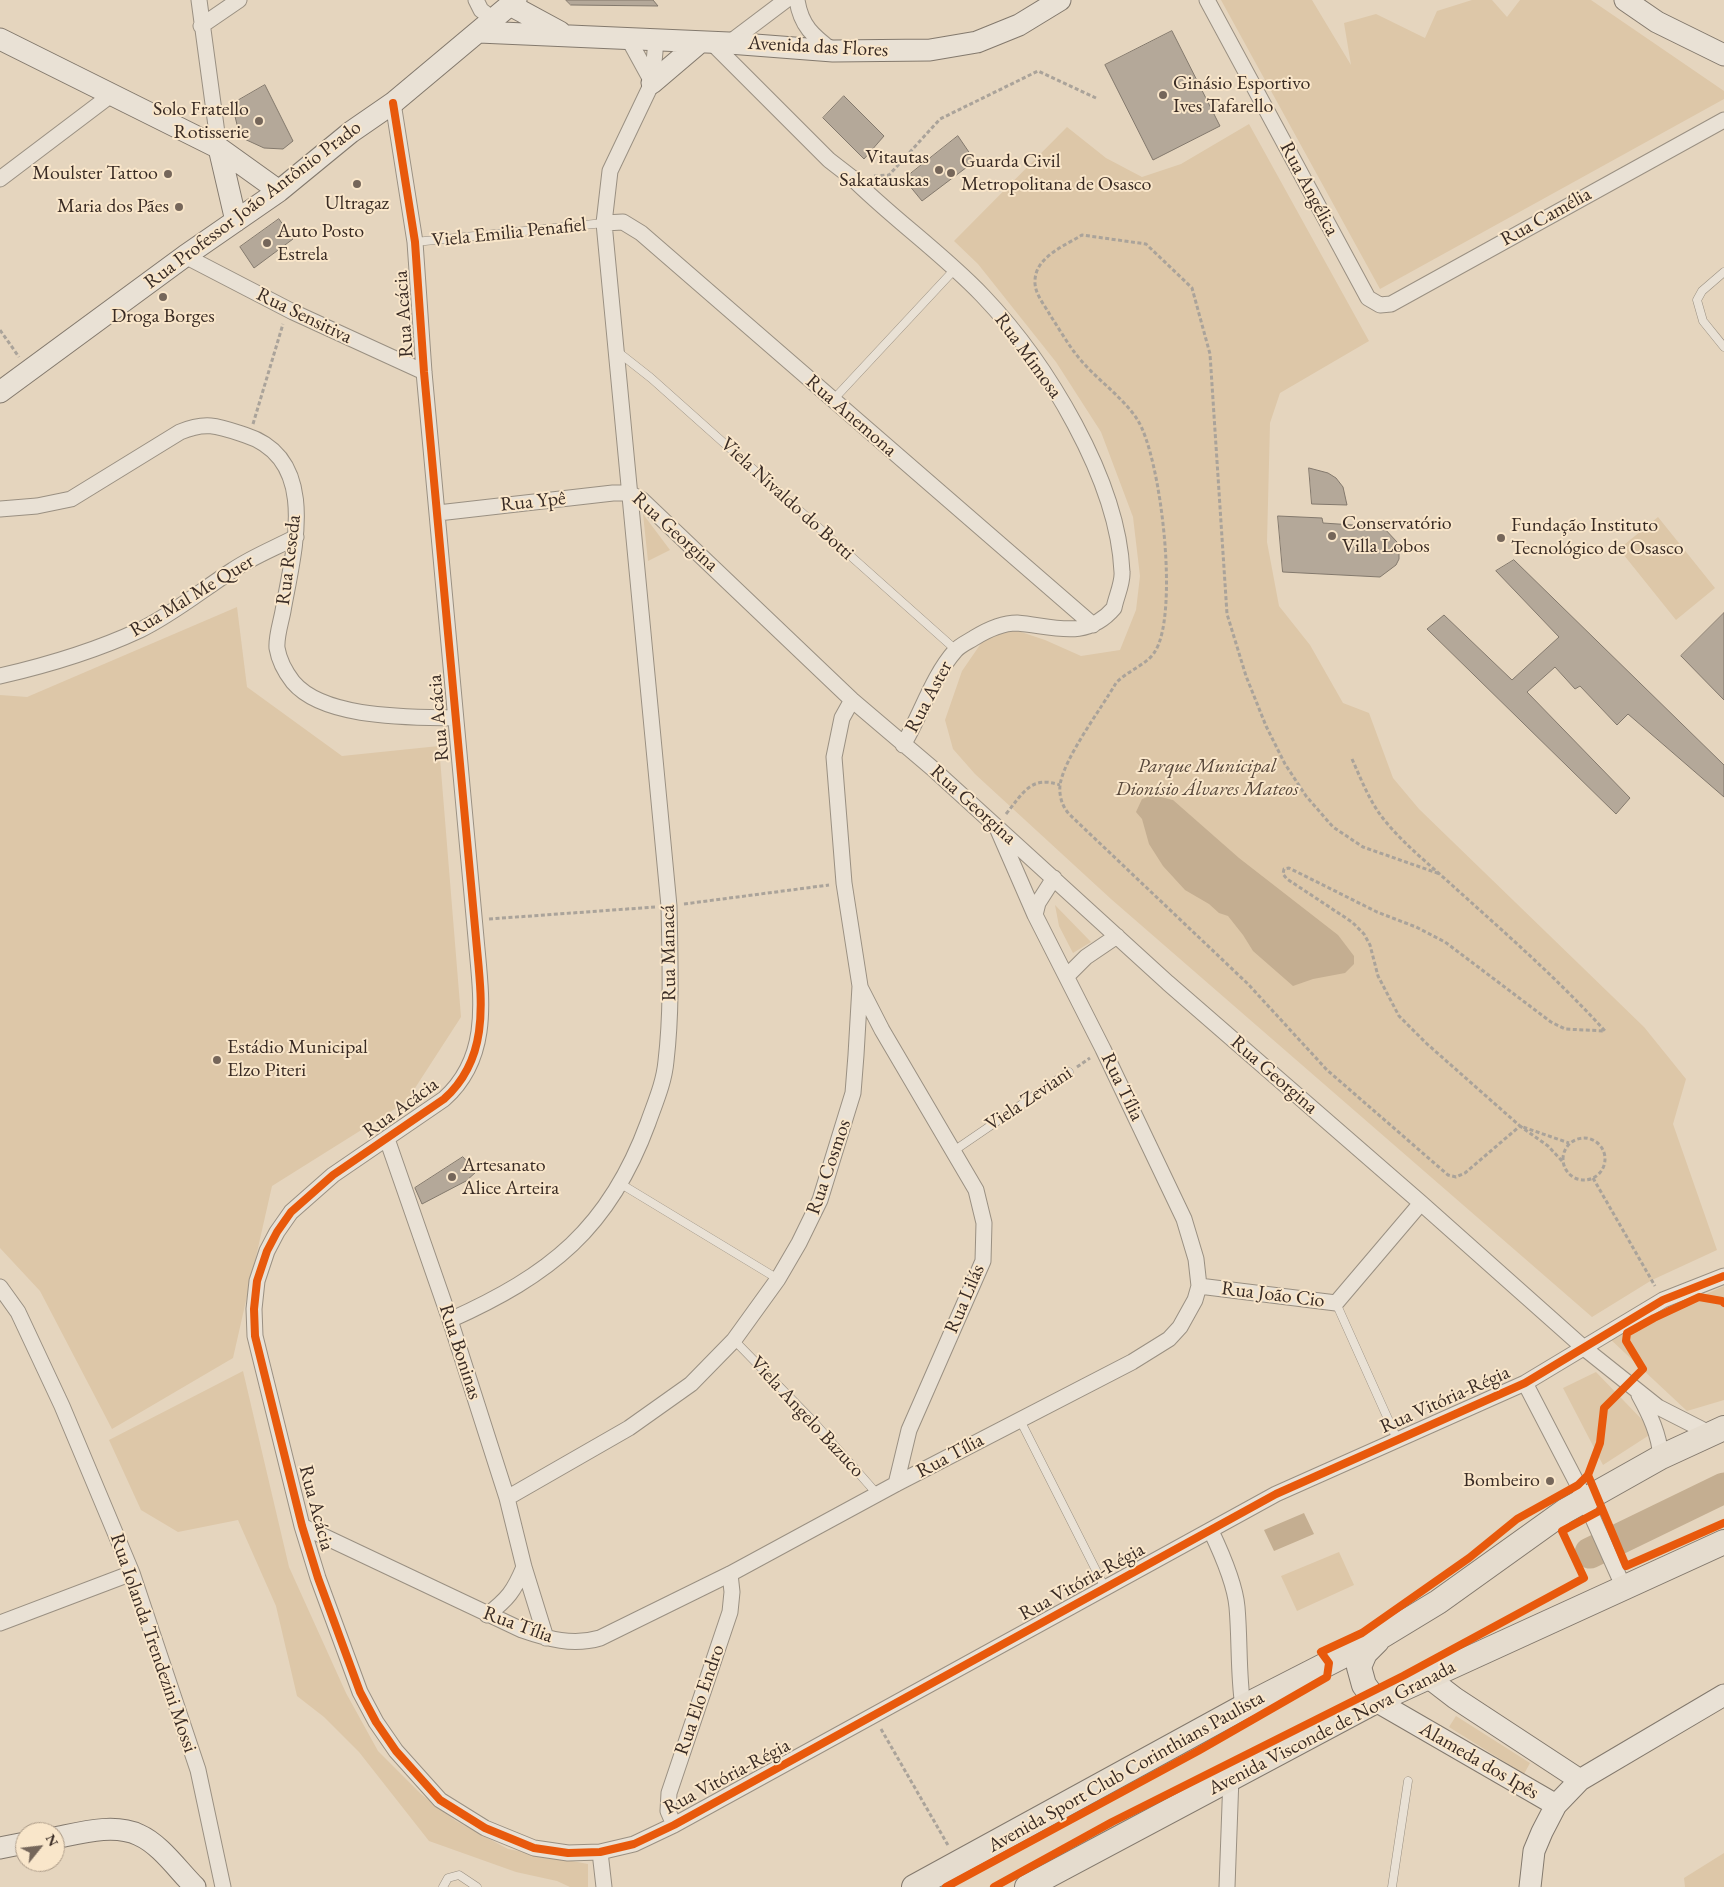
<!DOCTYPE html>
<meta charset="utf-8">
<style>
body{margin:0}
#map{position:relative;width:1724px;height:1887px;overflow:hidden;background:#e5d5be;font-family:"EB Garamond",serif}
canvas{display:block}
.north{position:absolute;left:15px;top:1822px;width:50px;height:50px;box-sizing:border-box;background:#f9e6ca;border:1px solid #ac9b88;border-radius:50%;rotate:61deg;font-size:14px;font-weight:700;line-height:20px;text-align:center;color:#392b24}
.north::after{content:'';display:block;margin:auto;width:18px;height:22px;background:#75665a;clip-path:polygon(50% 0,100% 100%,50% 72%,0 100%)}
</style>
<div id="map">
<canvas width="1724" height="1887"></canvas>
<div class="north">N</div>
</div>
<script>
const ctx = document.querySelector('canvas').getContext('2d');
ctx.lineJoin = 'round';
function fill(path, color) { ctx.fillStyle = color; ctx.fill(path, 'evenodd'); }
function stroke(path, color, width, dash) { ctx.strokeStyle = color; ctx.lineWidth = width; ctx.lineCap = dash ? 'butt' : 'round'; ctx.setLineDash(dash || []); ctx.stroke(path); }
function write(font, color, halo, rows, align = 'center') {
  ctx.font = font + ' "EB Garamond",serif'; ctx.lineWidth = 4; ctx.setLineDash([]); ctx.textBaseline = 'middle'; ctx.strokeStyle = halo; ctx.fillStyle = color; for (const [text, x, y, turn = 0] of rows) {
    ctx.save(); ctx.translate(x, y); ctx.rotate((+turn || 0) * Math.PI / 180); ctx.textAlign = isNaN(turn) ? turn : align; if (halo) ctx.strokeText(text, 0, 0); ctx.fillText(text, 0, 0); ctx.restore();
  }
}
fill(new Path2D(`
 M1221,0H1312L1351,65L1344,23L1376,14L1425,38L1437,11L1472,0H1492L1507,17L1520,0H1591L1724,91V99L1380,289Z
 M1249,124L1369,341L1280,393L1270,423L1267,542L1279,606L1310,645L1343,703L1369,713L1393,778L1419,809L1644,1027L1686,1079L1673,1124L1717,1250L1652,1280L1592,1317L1111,899L975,774L953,749L945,720L962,671L984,639L1015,630L1045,640L1081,656L1120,650L1136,610L1140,576L1133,517L1101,432L1056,362L978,264L954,241L1067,127L1106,158L1142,177L1181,164Z
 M643,514L670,550L648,561Z
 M1658,517L1715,588L1676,620L1619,549Z
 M237,607L247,687L342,756L439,746L461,1017L406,1102L272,1186L233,1358L112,1429L40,1291L0,1248V695L27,697Z
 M1055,905L1091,942L1073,953L1059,926Z
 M1724,1286V1400L1687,1411L1609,1338Z
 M243,1371L289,1567L346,1693L378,1751L421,1794L456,1821L508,1849L588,1864V1887H570L557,1881L516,1872L429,1841L359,1752L324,1717L297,1696L276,1606L238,1520L178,1532L141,1510L109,1440Z
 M1596,1372L1654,1432L1603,1465L1563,1388Z
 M1339,1552L1354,1585L1297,1611L1281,1576Z
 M1456,1716L1530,1763L1524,1774L1449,1727Z
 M1724,1853V1887H1685L1684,1878Z`), '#ddc7a8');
fill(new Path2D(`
 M1153,795L1173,800L1239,858L1338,935L1354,956V964L1345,973L1313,979L1293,986L1253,951L1243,935L1228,916L1219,913L1209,904L1185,890L1163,866L1149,844L1142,819L1136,812L1142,799Z
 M1304,1513L1314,1534L1274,1551L1264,1530Z`), '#c4ae91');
stroke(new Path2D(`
 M1590,1553L1724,1488`), '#c4ae91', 31);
const building = new Path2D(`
 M566,0H653L658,6L571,5Z
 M1172,31L1220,126L1153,160L1105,65Z
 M265,85L293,141L283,149L264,148L240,137L232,104Z
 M844,96L884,136L864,159L823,118Z
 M958,136L975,161L922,201L904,179Z
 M279,219L293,239L254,268L240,247Z
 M1309,468L1328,473L1336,478L1343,487L1347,505L1312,504Z
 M1278,516L1322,518L1323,523L1383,527L1397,542L1399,546V559L1396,565L1380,577L1283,572Z
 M1514,560L1724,765V797L1628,714L1617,725L1580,686L1575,689L1555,667L1527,692L1630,798L1616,814L1427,629L1444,615L1512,680L1559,637L1496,571Z
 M1724,613V700L1681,656Z
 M463,1157L476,1172L466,1181L422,1204L415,1188Z`);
fill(building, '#b4a899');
stroke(building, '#83796d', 1);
const lane = new Path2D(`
 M415,242L604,223
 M1724,272L1702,291L1697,300L1703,321L1724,347
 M618,352L651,378L956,650
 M833,400L955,269
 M955,1150L1069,1072
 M621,1184L778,1279
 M1336,1303L1397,1439
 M734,1340L812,1420L878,1495
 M1020,1420L1105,1588
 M443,1887L448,1878L459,1875L477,1887
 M1392,1887L1408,1781`);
const street = new Path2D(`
 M199,0L219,148
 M476,0L481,10L493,19
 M797,0C801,26 813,36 833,51
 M1207,0L1368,298L1380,305L1391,304L1724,120
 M201,26L239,0
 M629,40L652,82
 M711,42L829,160L851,177C893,219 942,253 983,296C1046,362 1118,479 1122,572C1123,583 1116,597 1114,608C1086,641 1053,626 1017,623C1002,623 987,630 974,638C968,642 960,645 955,651C932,677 921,715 903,745
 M729,43L786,0
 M393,103L415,242L424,372L476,938C481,996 492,1056 444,1099L333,1175L291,1212L277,1232L267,1251L257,1281L254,1309L255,1336L302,1526L318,1578L360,1692L376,1722L396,1751L440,1800L485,1828L534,1848L568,1853L600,1852L634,1844L674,1825L1276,1494L1525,1383L1663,1300L1724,1276
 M0,179L111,95
 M604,223L623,222L641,233L1093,625
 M185,256L293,312L424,372
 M0,509L37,506L71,499L180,432C206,421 218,426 245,435C321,459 293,553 283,611C281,622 276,637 277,648C279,660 286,673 293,682C324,719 410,717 455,718
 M438,513L613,493H629L641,499L852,700L932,768L1168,983L1421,1203L1584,1348L1658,1407L1711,1434
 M0,676C48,665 95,651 140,630C173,614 202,590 233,570C252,557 275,548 296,537
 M1035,915L1038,903L1054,878
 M1067,976L1086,957L1117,936
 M860,987L882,1030L976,1190L984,1223L983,1261L909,1430L896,1484
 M387,1139L450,1320L507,1498L524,1567L546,1638
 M1199,1286L1336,1303L1421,1203
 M0,1287L18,1312L62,1406L132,1573L198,1770L223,1887
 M450,1320C550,1275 609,1229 648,1123C655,1103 664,1083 666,1061C672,1010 670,958 669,906L604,223L610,171L652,83L656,41
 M1525,1383L1578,1485L1624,1588
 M1639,1395C1650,1415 1659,1434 1661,1457
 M507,1498L629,1428L691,1384L734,1340L778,1279L799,1243L820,1200L853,1093L856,1055L860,986L844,883L834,757L842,718L852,700
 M302,1526L522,1630C548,1639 573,1646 600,1638L730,1574L896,1484L1132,1362L1169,1339L1180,1327L1195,1300L1199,1286L1196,1259L1184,1219L1103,1049L1035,915L998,830
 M1211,1531C1221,1552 1235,1584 1237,1607C1240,1641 1238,1674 1243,1707
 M487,1615C508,1599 514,1591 524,1567
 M0,1623L132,1573
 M674,1825L668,1811L669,1793L730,1612L732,1592L730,1574
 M600,1852L604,1887
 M1227,1887L1231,1777`);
const secondary = new Path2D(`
 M1625,0L1657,22L1724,55
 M510,5L560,32
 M479,32L729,43L833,51L930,50L977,42L1019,25L1060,0
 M0,39L219,148L279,191
 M652,83L699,43
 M219,148L236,221
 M0,392L185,256L279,191L351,132L393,103L516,0
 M1429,1678L1455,1698L1580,1780
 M1376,1701L1556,1805
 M55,1838C80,1833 114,1823 139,1835C160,1844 178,1870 195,1887
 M0,1848L25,1843
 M1530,1887L1534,1851L1542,1832L1556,1805L1580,1780L1724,1695`);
const primary = new Path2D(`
 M1376,1701L1364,1685L1359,1667L1365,1653L1377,1641
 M914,1887L1243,1707L1382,1636L1438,1602L1565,1511L1661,1457L1724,1428
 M1027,1887L1376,1701L1724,1542`);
stroke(lane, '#9a9082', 9);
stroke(street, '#9a9082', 17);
stroke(secondary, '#83796d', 23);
stroke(primary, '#83796d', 26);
stroke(new Path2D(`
 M874,176L889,175L940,119L1038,71L1096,98
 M0,330L19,357
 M253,424L283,324
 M1352,759C1361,779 1369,800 1382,817C1402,843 1429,864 1453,886C1505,933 1558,979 1605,1031L1565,1029L1551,1022L1445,942L1416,927L1377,912L1289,868L1284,869L1283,874L1287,879L1352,922L1364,934L1370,945L1378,976L1399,1016L1426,1043L1520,1126L1465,1173L1456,1177L1448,1175L1327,1070L1248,984L1069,814C1062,806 1059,796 1060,785C1064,758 1101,709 1116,683C1127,671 1146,665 1154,653C1180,617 1161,455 1137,419C1120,394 1093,377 1075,353C1066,341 1058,327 1050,315C1044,304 1034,293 1035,280C1036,257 1064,246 1082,235L1146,244L1192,288L1210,354L1227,614L1246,676L1266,726L1285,764L1306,796L1333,827L1363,847L1440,874
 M1006,814C1023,793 1031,775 1060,785
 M684,904L829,885
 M489,919L655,907
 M1077,1067L1090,1058
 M1563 1159a21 21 0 1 1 42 0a21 21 0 1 1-42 0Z
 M1562,1161L1548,1146L1520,1126L1569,1143
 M1593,1178L1655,1286
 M881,1729L949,1847`), '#aaa39a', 3, [4, 2.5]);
stroke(lane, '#e9e1d5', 8);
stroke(street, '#e9e1d5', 15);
stroke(secondary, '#e9e1d5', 21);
stroke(primary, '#e5dcce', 24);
stroke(new Path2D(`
 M393,103L415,242L424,372L476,938C481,996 492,1056 444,1099L333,1175L291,1212L277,1232L267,1251L257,1281L254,1309L255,1336L302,1526L318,1578L360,1692L376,1722L396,1751L440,1800L485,1828L534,1848L568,1853L600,1852L634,1844L674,1825L1276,1494L1525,1383L1663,1300L1724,1276
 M1588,1475L1626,1566L1724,1523
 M946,1887L1198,1751L1327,1677L1329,1663L1321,1652L1362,1633L1469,1558L1517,1519L1578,1485L1588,1475L1600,1443L1604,1408L1643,1369L1626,1341L1627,1333L1654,1318L1699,1297L1722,1301L1724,1303
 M994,1887L1112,1822L1403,1676L1584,1578L1562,1531L1601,1510`), '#e8590c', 8);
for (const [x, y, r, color] of [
 [1163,95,5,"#75665a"],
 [259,121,5,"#75665a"],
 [939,170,5,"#75665a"],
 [951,173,5,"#75665a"],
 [168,174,5,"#75665a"],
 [357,184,5,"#75665a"],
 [179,207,5,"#75665a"],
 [267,243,5,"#75665a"],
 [163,297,5,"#75665a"],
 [1332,536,5,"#75665a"],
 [1501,538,5,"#75665a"],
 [217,1060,5,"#75665a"],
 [452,1177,5,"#75665a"],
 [1550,1481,5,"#75665a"]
]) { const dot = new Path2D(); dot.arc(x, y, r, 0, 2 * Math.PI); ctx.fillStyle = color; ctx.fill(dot); stroke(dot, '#f9e6ca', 2); }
write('20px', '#392b24', '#f9e6ca', [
 ["Avenida das Flores",818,47,3],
 ["Rua Angélica",1309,189,62],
 ["Rua Professor João Antônio Prado",253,205,-37],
 ["Rua Camélia",1546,217,-29],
 ["Viela Emilia Penafiel",509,233,-6],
 ["Rua Acácia",404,314,-94],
 ["Rua Sensitiva",304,316,26],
 ["Rua Mimosa",1028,356,54],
 ["Rua Anemona",851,416,41],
 ["Viela Nivaldo do Botti",787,499,42],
 ["Rua Ypê",533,502,-6],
 ["Rua Georgina",675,532,42],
 ["Rua Reseda",289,560,-83],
 ["Rua Mal Me Quer",192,596,-31],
 ["Rua Aster",929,697,-62],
 ["Rua Acácia",439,718,-95],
 ["Rua Georgina",973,805,42],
 ["Rua Manacá",669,953,-91],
 ["Rua Georgina",1274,1075,41],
 ["Rua Tília",1122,1087,64],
 ["Viela Zeviani",1029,1099,-34],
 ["Rua Acácia",401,1108,-36],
 ["Rua Cosmos",829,1167,-71],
 ["Rua João Cio",1273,1295,7],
 ["Rua Lilás",965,1299,-67],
 ["Rua Boninas",460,1352,72],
 ["Rua Vitória-Régia",1445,1400,-24],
 ["Viela Angelo Bazuco",807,1417,47],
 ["Rua Tília",950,1456,-28],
 ["Rua Acácia",316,1508,75],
 ["Rua Vitória-Régia",1082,1582,-29],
 ["Rua Tília",518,1625,20],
 ["Rua Iolanda Trendezini Mossi",153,1643,71],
 ["Rua Elo Endro",700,1700,-71],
 ["Avenida Visconde de Nova Granada",1332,1728,-27],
 ["Alameda dos Ipês",1479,1761,30],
 ["Avenida Sport Club Corinthians Paulista",1126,1772,-29],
 ["Rua Vitória-Régia",727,1777,-28]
]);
write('20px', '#392b24', '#f9e6ca', [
 ["Ginásio Esportivo",1173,84],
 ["Ives Tafarello",1173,107],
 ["Solo Fratello",249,110,"right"],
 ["Rotisserie",249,133,"right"],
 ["Vitautas",929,158,"right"],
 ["Sakatauskas",929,181,"right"],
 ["Guarda Civil",961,162],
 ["Metropolitana de Osasco",961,185],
 ["Moulster Tattoo",158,174,"right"],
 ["Ultragaz",357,204,"center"],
 ["Maria dos Pães",169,207,"right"],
 ["Auto Posto",277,232],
 ["Estrela",277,255],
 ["Droga Borges",163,317,"center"],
 ["Conservatório",1342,524],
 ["Villa Lobos",1342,547],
 ["Fundação Instituto",1511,526],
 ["Tecnológico de Osasco",1511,549],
 ["Estádio Municipal",227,1048],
 ["Elzo Piteri",227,1071],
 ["Artesanato",462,1166],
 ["Alice Arteira",462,1189],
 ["Bombeiro",1540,1481,"right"]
], 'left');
write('italic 20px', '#58483b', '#f9e6ca', [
 ["Parque Municipal",1207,767],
 ["Dionísio Álvares Mateos",1207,790]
]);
</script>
